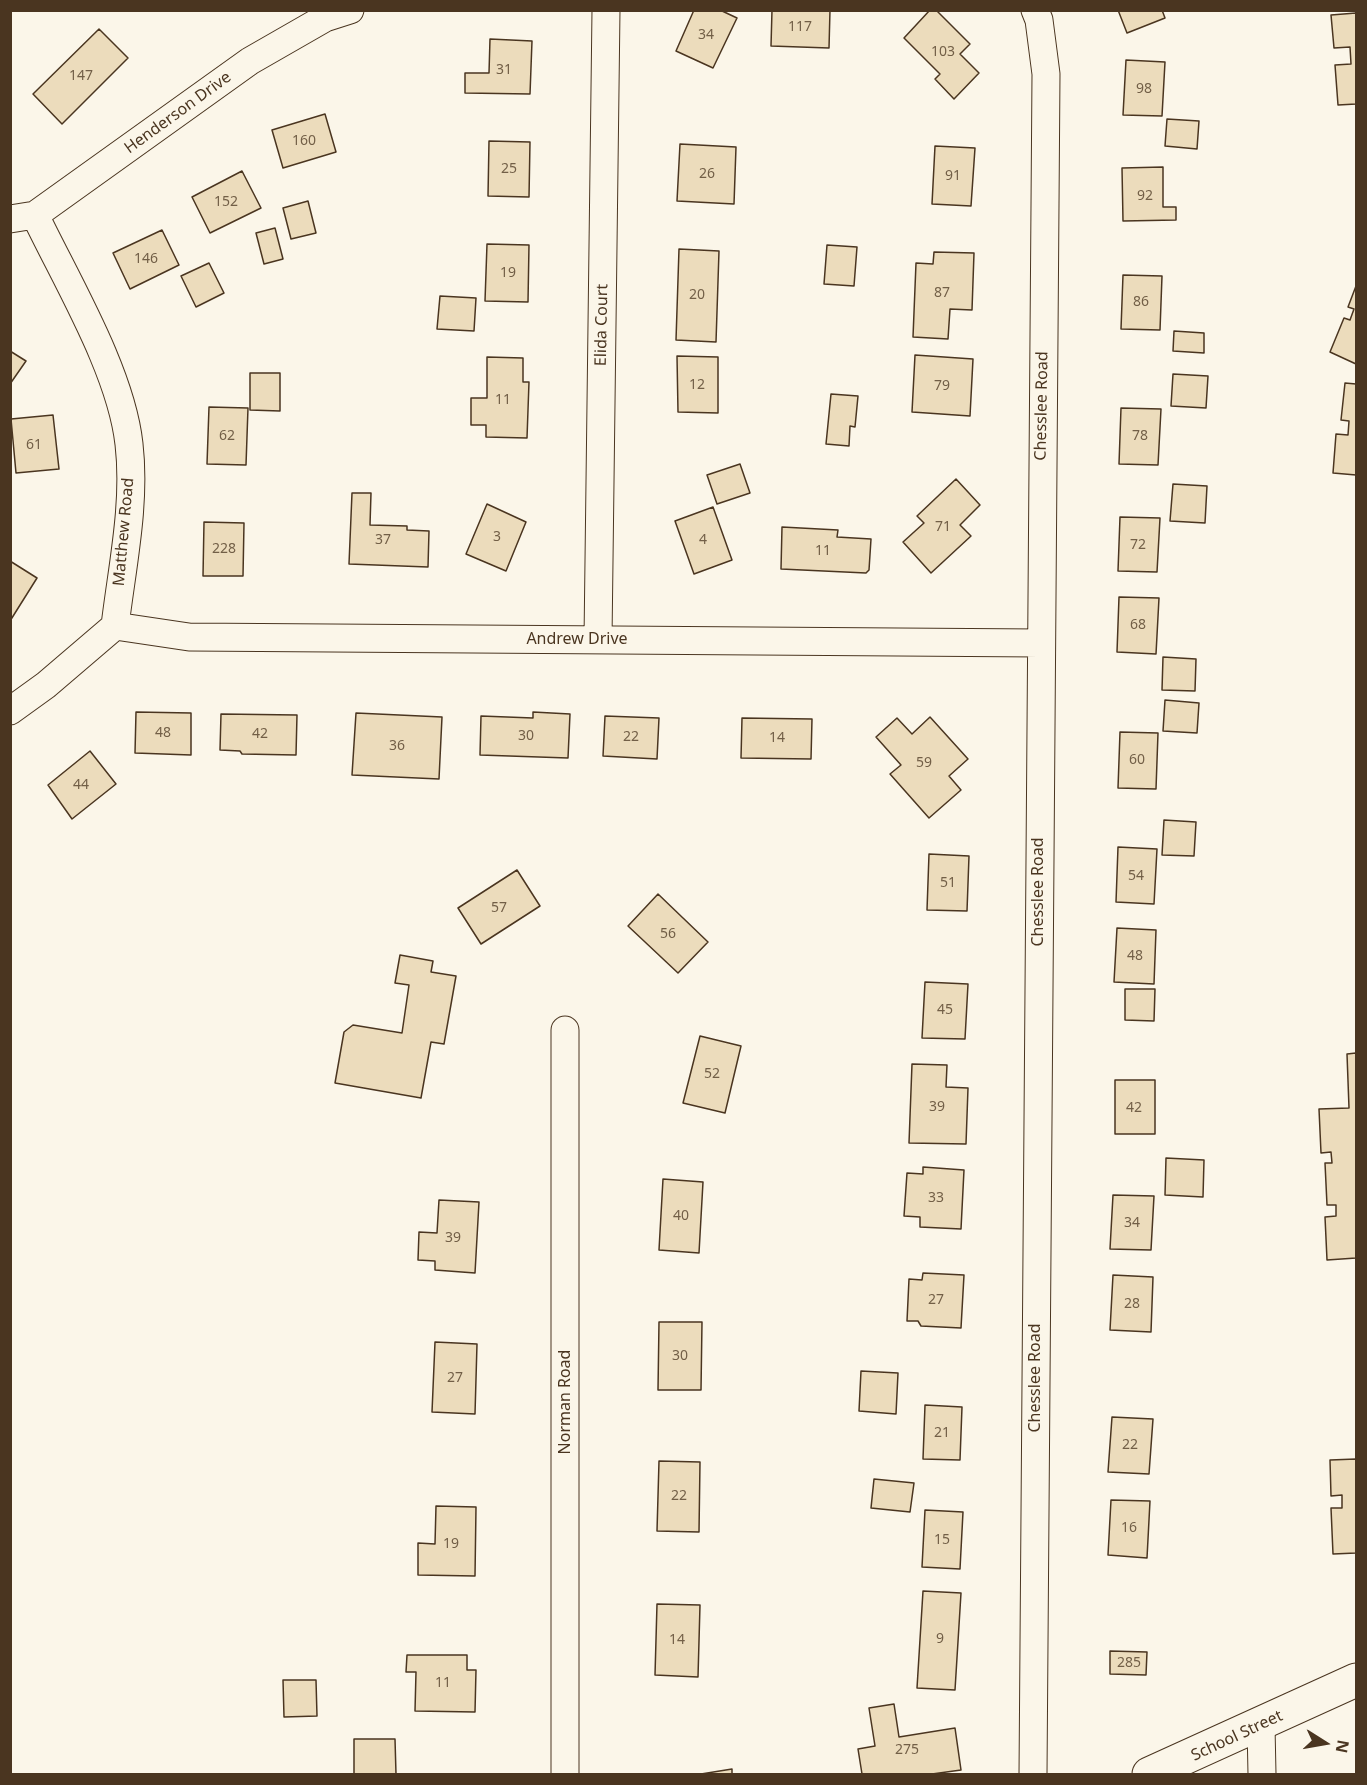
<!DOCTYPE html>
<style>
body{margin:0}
#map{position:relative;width:1367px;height:1785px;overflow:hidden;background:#fbf6e9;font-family:"Noto Sans",sans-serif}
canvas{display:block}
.frame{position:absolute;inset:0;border:12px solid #4a3520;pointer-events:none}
.north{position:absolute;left:1295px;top:1713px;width:60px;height:60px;-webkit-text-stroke:4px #fbf6e9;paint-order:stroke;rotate:101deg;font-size:16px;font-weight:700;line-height:24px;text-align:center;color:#4a3520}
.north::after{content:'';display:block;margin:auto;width:21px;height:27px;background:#4a3520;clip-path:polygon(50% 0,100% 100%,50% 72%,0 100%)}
</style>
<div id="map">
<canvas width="1367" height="1785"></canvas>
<div class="frame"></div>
<div class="north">N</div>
</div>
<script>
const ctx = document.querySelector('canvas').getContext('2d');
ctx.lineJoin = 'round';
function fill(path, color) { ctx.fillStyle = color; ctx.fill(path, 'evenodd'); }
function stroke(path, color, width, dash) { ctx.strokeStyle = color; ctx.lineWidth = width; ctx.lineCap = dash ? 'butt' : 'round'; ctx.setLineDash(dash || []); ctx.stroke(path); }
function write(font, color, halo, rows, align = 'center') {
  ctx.font = font + ' "Noto Sans",sans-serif'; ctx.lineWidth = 4.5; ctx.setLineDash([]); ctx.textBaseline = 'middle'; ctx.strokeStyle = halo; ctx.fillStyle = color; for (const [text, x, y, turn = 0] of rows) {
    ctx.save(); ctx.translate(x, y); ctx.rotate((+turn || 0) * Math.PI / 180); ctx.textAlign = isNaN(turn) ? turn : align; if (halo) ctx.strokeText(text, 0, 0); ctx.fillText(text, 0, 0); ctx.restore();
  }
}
const building = new Path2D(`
 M694,10H720L737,18L713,68L676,51Z
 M772,10H830L829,48L771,46Z
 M930,10H936L970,44L960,54L979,73L954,99L935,79L940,74L904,38Z
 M1118,10H1162L1165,18L1127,33Z
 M1356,13V104L1338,105L1335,65L1351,64L1350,47L1334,48L1331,15Z
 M99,29L128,58L62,124L33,94Z
 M490,39L532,41L530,94L465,93V73H489Z
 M1126,60L1165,62L1162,116L1123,115Z
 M325,114L336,152L283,168L272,130Z
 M1167,119L1199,121L1197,149L1165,146Z
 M489,141L530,142L529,197L488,196Z
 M680,144L736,147L734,204L677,201Z
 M935,146L975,148L971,206L932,204Z
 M1163,167V207H1176V220L1123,221L1122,168Z
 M242,171L261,208L210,233L192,197Z
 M308,201L316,233L291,239L283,208Z
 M275,228L283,259L264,264L256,233Z
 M162,230L179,265L130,289L113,253Z
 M487,244L529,245L528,302L485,301Z
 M827,245L857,247L854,286L824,284Z
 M679,249L719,251L716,342L676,340Z
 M934,252L974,253L972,310L950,309L948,339L913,337L916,263L933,264Z
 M209,263L224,293L196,307L181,276Z
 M1123,275L1162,276L1160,330L1121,329Z
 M1356,286V364L1330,352L1344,318L1350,320L1354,309L1348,307Z
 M440,296L476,298L474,331L437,329Z
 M1174,331L1204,333V353L1173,351Z
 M10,351L26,361L10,384Z
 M915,355L973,359L970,416L912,412Z
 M677,356L718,357V413L678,412Z
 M487,357L523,358V382H529L527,438L486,437V425H471V398H487Z
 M250,373H280V411L250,410Z
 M1173,374L1208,376L1206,408L1171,406Z
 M1345,383L1356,384V475L1333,473L1336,434L1348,435L1349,421L1341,420Z
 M831,394L858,396L855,427L850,426L849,446L826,444Z
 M209,407L248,408L246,465L207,464Z
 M1121,408L1161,409L1158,465L1119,464Z
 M53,415L59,469L16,473L11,419Z
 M740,464L750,493L717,504L707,475Z
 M956,479L980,505L960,525L971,536L931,573L903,542L924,523L917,516Z
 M1173,484L1207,486L1205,523L1170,521Z
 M352,493H371L370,525L407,526V530L429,531L428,567L349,564Z
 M487,504L526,522L506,571L466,554Z
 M713,507L732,560L694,574L675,521Z
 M1120,517L1160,518L1157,572L1118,571Z
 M204,522L244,523L243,576H203Z
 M782,527L838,530L837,537L871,539L869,570L866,573L781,569Z
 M10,561L37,578L10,621Z
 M1119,597L1159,598L1156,654L1117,652Z
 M1163,657L1196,659L1195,691L1162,690Z
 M1165,700L1199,703L1197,733L1163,731Z
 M136,712L191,713V755L135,753Z
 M533,712L570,714L568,758L480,755L481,716L533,718Z
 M356,713L442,717L439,779L352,775Z
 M221,714L297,715L296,755L242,754L240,751L220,750Z
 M605,716L659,718L657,759L603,756Z
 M930,717L968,759L949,776L961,790L929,818L890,774L901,765L876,737L897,718L912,734Z
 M742,718L812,719L811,759L741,758Z
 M1120,732L1158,733L1156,789L1118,788Z
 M90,751L116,784L72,819L48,785Z
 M1164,820L1196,822L1194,856L1162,855Z
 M1118,847L1157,849L1154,904L1116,902Z
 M929,854L969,856L967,911L927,910Z
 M517,870L540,906L481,944L458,908Z
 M658,894L708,942L678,973L628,926Z
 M1117,928L1156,930L1154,984L1114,982Z
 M400,955L433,961L431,972L456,976L444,1044L431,1042L421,1098L335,1083L344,1032L353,1025L402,1033L409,985L395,983Z
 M925,982L968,984L965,1039L922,1038Z
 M1125,989H1155L1154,1021L1125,1020Z
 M700,1036L741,1046L725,1113L683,1103Z
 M1356,1053V1258L1327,1260L1325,1217L1336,1216V1205H1327L1325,1163H1332L1331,1152L1321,1153L1319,1109L1349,1108L1347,1054Z
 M912,1064L947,1065L946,1087L968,1088L966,1144L909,1143Z
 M1115,1080H1155V1134H1115Z
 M1166,1158L1204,1160L1203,1197L1165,1195Z
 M923,1167L964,1170L961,1229L920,1227V1217L904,1216L907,1173L923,1174Z
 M663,1179L703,1182L699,1253L659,1250Z
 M1113,1195L1154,1196L1151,1250L1110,1249Z
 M439,1200L479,1202L475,1273L435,1270V1261L418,1260L419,1232L437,1233Z
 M923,1273L964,1275L961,1328L921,1326L918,1321H907L909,1279L922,1280Z
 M1113,1275L1153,1277L1151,1332L1110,1330Z
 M659,1322H702L701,1390H658Z
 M435,1342L477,1344L475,1414L432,1412Z
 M861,1371L898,1373L896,1414L859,1411Z
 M925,1405L962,1407L960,1460L923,1459Z
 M1112,1417L1153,1419L1149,1474L1108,1472Z
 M1356,1459V1553L1333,1554L1331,1508H1342V1495L1331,1496L1330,1460Z
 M659,1461L700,1462L699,1532L657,1531Z
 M874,1479L914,1483L910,1512L871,1508Z
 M1111,1500L1150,1501L1147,1558L1108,1555Z
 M436,1506L476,1507L475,1576L418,1575V1543L435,1544Z
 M925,1510L963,1512L960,1569L922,1567Z
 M923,1591L961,1593L955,1690L917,1688Z
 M657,1604L700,1605L698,1677L655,1675Z
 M1110,1651L1147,1652L1146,1675L1110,1674Z
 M407,1655H467V1670H476L475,1712L415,1711L416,1672H406Z
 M283,1680H316L317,1716L284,1717Z
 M894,1704L899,1737L955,1728L961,1770L932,1774H862L858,1749L875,1746L869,1708Z
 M354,1739H395L396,1774H354Z
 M732,1769V1774H701Z`);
fill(building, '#ecdcbc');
stroke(building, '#4a3520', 1.5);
const minor = new Path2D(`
 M10,219L35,215L250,61L325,18L350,10
 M115,626L189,637L1040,643
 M598,639L606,10
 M10,711L46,685L115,626C122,567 136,504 129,444C121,371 67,282 35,215
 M1261,1726L1262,1774
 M565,1774V1030
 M1033,1774L1046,74L1039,20L1035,10`);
const secondary = new Path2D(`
 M1149,1774L1356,1680`);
stroke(minor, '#4a3520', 29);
stroke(secondary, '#4a3520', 35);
stroke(minor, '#fbf6e9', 27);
stroke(secondary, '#fbf6e9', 33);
write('14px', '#725f47', null, [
 ["117",800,27],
 ["34",706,35],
 ["103",943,52],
 ["31",504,70],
 ["147",81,76],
 ["98",1144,89],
 ["160",304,141],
 ["25",509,169],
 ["26",707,174],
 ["91",953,176],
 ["92",1145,196],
 ["152",226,202],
 ["146",146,259],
 ["19",508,273],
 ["87",942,293],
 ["20",697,295],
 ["86",1141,302],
 ["12",697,385],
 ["79",942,386],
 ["11",503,400],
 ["62",227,436],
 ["78",1140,436],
 ["61",34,445],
 ["71",943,527],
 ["3",497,537],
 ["37",383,540],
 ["4",703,540],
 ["72",1138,545],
 ["228",224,549],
 ["11",823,551],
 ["68",1138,625],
 ["48",163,733],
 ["42",260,734],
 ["30",526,736],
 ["22",631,737],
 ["14",777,738],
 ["36",397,746],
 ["60",1137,760],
 ["59",924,763],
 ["44",81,785],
 ["54",1136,876],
 ["51",948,883],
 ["57",499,908],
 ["56",668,934],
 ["48",1135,956],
 ["45",945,1010],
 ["52",712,1074],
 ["39",937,1107],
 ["42",1134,1108],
 ["33",936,1198],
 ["40",681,1216],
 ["34",1132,1223],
 ["39",453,1238],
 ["27",936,1300],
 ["28",1132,1304],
 ["30",680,1356],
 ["27",455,1378],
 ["21",942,1433],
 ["22",1130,1445],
 ["22",679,1496],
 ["16",1129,1528],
 ["15",942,1540],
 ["19",451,1544],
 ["9",940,1639],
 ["14",677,1640],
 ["285",1129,1663],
 ["11",443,1683],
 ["275",907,1750]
]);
write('16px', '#4a3520', '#fbf6e9', [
 ["Henderson Drive",178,113,-36],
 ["Elida Court",602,325,-89],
 ["Chesslee Road",1042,406,-89],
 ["Matthew Road",124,532,-85],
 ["Andrew Drive",577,639],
 ["Chesslee Road",1038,892,-90],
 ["Chesslee Road",1035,1378,-90],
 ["Norman Road",565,1402,-90],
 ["School Street",1237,1736,-25]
]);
</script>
